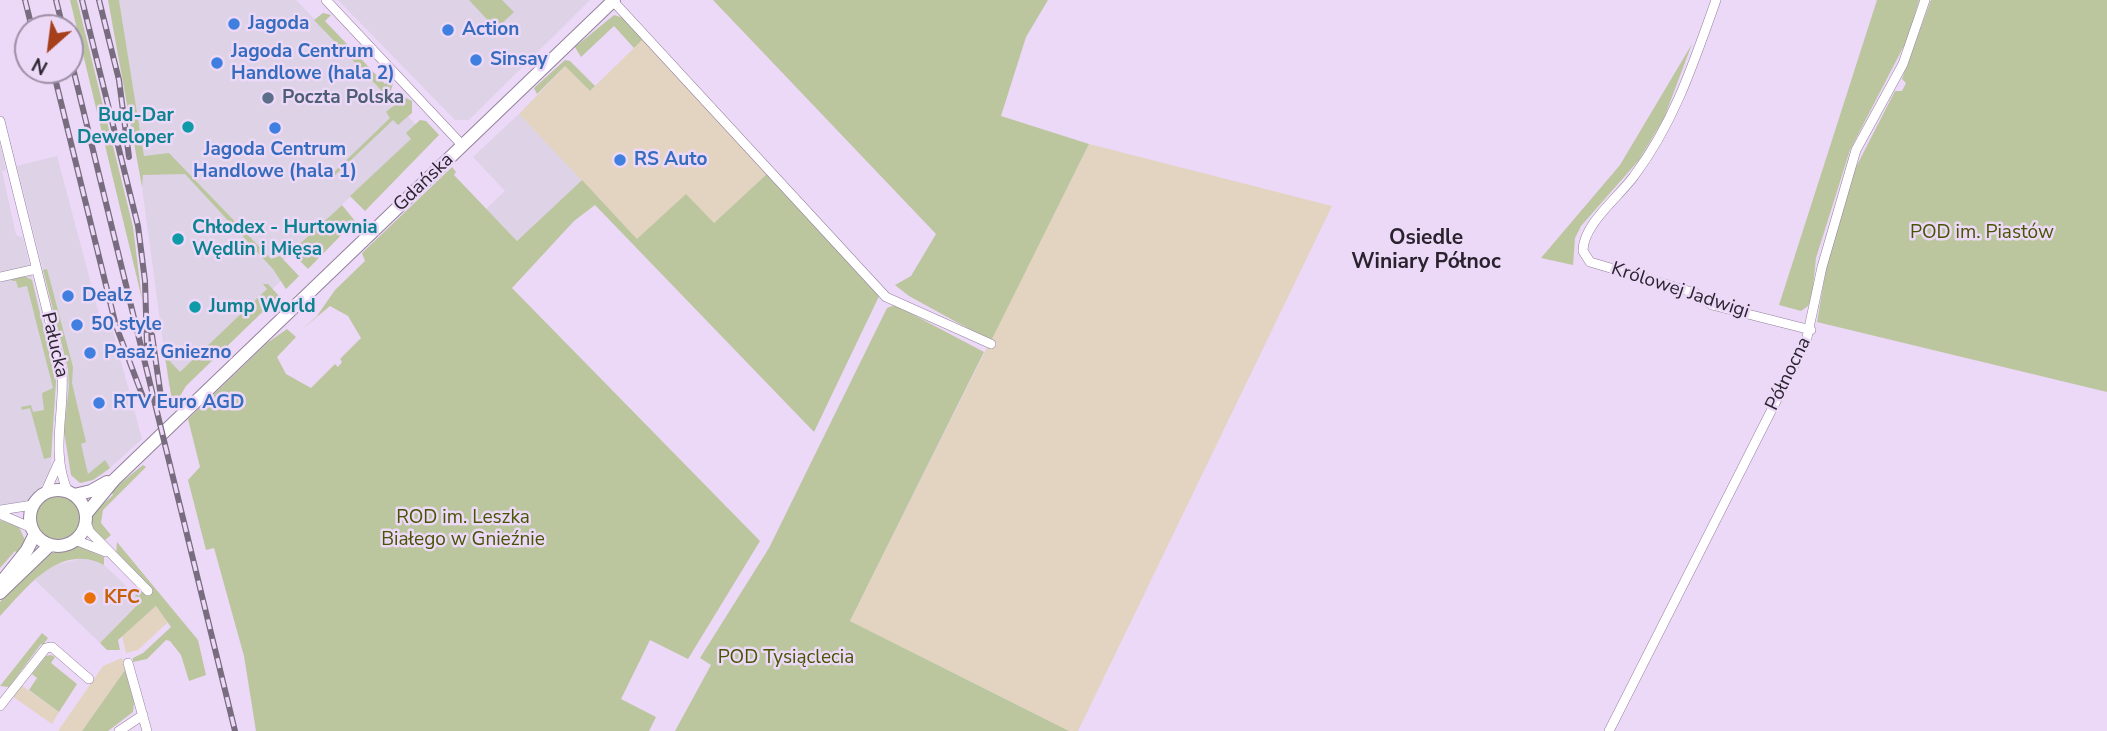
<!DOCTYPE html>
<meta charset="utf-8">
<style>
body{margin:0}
#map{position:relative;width:2107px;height:731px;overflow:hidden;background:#ecd8f7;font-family:"Nunito Sans",sans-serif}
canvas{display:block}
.north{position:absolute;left:14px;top:14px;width:70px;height:70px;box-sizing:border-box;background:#ecd8f7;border:2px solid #9e90a7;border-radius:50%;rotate:208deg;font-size:19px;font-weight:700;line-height:28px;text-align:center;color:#2a232e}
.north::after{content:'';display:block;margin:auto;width:24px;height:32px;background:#a63f1c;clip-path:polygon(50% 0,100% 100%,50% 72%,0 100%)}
</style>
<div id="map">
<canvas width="2107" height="731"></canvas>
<div class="north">N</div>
</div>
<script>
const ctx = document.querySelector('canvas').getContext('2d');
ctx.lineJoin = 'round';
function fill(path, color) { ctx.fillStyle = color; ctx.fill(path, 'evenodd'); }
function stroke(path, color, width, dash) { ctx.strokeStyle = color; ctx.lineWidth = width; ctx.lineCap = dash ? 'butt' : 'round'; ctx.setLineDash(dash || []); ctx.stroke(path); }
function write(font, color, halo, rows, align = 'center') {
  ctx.font = font + ' "Nunito Sans",sans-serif'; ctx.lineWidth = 5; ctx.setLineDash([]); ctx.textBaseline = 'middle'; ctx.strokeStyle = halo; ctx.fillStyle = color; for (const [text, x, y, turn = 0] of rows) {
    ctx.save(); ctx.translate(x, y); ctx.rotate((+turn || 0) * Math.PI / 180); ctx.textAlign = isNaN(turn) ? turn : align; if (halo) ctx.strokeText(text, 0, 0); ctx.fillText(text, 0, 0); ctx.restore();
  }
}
fill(new Path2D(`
 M119,0H296L421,130L277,266L286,276L169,387L142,187L144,156Z
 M338,0H590L469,120H455Z
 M519,114L582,180L517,241L486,209L505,191L473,157Z
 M0,142L6,170L2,171L16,235L23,238L56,381L50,477L27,501L0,505Z
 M57,156L100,318L109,317L142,439L102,475L80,483L71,475L65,439L68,369L17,166Z
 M84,558L104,565L141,600L100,643L35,580L47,567Z`), '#ddd2e6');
fill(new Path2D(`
 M643,39L769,172L714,223L637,239L519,114L565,66L590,91Z
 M1089,144L1332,206L1078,731H1069L850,621Z
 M156,606L168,622L138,650L126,653L122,636Z
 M122,658L125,670L82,731H58L103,666Z
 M21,685L59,712L52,724L12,696Z`), '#e3d4c1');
fill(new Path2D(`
 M70,0H77L133,227L142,299Z
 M108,0H119L144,156L169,153L271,259L280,256L299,276L286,289L273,269L185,174L143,175L142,187Z
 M469,0H502L514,12L496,29Z
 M713,0H1048L1026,37L1001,116L1089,144L991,341L909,296L895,285L911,276L936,234Z
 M1877,0H1919L1909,36L1850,150L1816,258L1812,297L1808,306L1801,311L1779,305Z
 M1931,0H2107V392L1817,322L1827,263L1853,173L1895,91H1902L1906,83L1902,79Z
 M323,13L331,15L325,21L385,84L390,79L393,84L389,96L382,100L374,97L381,90L314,20Z
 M614,15L623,18L643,39L634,48L614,26L581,57L575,47Z
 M1692,44L1664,118L1639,160L1581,226L1575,238L1573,265L1541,258L1620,165Z
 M565,60L570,61L595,86L590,91L565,66L537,94L534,88Z
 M404,97L412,101V113L398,125L393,120L333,177L331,175L390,118L386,112Z
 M420,120L426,121L439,135L365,211L350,196L411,139L406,133Z
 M452,167L456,172L454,175L517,241L582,180L637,239L686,194L714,223L769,172L882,290L814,432L595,205L574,221L512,288L760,541L688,659L650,640L621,699L656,717L649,731H256L244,656L214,548L206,550L188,480L200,467L188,419L267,343L287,329L296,337L277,357L286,374L311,388L335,364L338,367L342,362L340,359L361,338L348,316L330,306L301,330L317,316L335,290L365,261L362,253Z
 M342,205L355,221L308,269L291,252Z
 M47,269L73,367L72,383L86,442L81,444L88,474L105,460L110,468L93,480L80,483L71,475L64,431L69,386L68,369L43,270Z
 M22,275L32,280L56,381L51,457L44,459L30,408L22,410L21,407L31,405L33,412L44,410L42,393L53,388L27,286L18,288L16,281H12L11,278Z
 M263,284H268L279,296L186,386L173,408L165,356L180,372L267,289Z
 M895,305L984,352L850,621L1069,731H675L711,665L700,658L769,548L887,308Z
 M143,465L146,467L103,510L101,523L111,535L105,540L94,530L90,516L113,495L111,491Z
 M36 518a22 22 0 1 1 44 0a22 22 0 1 1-44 0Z
 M0,520L19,527L25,540L19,554L15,551L0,568Z
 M117,542L198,640L206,675L189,681L181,655L170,641L166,640L147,659L133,662V658L143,653L171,627L156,606L118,640L120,650H107L100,643L141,601L135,595L145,585L116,555Z
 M78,546L104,557V565C60,542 27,587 0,616V602L45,555Z
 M42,633L48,638L43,645L41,644L9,687L0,686Z
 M51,655L55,657L51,663L77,684L59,712L29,690L37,678L32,674L46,656Z
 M125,670L134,702L133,712L108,731H82Z`), '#bcc69e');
const street = new Path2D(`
 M326,0L463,146
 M1716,0C1694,62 1674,123 1634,176C1619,197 1583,224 1583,251L1590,262L1695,293L1712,305L1811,330
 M613,1L886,297L991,344
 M0,121L62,371C65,413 50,452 68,492
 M0,277L36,269
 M45,493L58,464
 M0,510L33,505
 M0,514L32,528
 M86,523L90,532L148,591
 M75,540L106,552
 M128,663L147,731
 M0,706L46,648L52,647L89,679
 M119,731L143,715
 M1609,731L1806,342L1822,267L1856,150L1903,64L1925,0`);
const secondary = new Path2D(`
 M30 518a28 28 0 1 1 56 0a28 28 0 1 1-56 0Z
 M74,495L91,491L107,482
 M86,514L114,480L614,0
 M0,584L27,550L35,534
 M0,593L50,545`);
stroke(street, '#94819d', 10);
stroke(secondary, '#94819d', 14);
stroke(street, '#fff', 9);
stroke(secondary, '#fff', 12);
const rail = new Path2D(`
 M25,0L32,28
 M56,0L63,28
 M82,0L138,226L145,281L147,346
 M99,0L119,80L129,157
 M70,56L235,731
 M53,70L116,326L143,397
 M152,335L161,397`);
stroke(rail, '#786c7f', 6);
stroke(rail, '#ecd8f7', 3.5, [10]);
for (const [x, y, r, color] of [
 [234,24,7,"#3f7fe0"],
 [448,30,7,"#3f7fe0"],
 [476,60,7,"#3f7fe0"],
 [217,63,7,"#3f7fe0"],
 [268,98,7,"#5c6f8a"],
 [188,127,7,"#0f9aa8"],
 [275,128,7,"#3f7fe0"],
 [620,160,7,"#3f7fe0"],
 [178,239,7,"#0f9aa8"],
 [68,296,7,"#3f7fe0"],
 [195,307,7,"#0f9aa8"],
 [77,325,7,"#3f7fe0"],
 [90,353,7,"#3f7fe0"],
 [99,403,7,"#3f7fe0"],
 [90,598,7,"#e8710a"]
]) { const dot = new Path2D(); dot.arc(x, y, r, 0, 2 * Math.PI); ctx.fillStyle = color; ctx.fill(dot); stroke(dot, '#ecd8f7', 2.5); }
write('bold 19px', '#366cbe', '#ecd8f7', [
 ["Jagoda",248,24],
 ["Action",462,30],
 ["Jagoda Centrum",231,52],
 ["Handlowe (hala 2)",231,74],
 ["Sinsay",490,60],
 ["Jagoda Centrum",275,150,"center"],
 ["Handlowe (hala 1)",275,172,"center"],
 ["RS Auto",634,160],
 ["Dealz",82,296],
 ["50 style",91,325],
 ["Pasaż Gniezno",104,353],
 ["RTV Euro AGD",113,403]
], 'left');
write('bold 19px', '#4e5e75', '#ecd8f7', [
 ["Poczta Polska",282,98]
], 'left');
write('bold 19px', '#0d838f', '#ecd8f7', [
 ["Bud-Dar",174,116,"right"],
 ["Deweloper",174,138,"right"],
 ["Chłodex - Hurtownia",192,228],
 ["Wędlin i Mięsa",192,250],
 ["Jump World",209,307]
], 'left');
write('19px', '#2a232e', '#ecd8f7', [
 ["Gdańska",424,183,-44],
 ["Królowej Jadwigi",1680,291,18],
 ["Pałucka",54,345,77],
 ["Północna",1789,374,-64]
]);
write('19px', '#485402', '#ecd8f7', [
 ["POD im. Piastów",1982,233],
 ["ROD im. Leszka",463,518],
 ["Białego w Gnieźnie",463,540],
 ["POD Tysiąclecia",786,658]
]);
write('bold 19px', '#c56008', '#ecd8f7', [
 ["KFC",104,598]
], 'left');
write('bold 21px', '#2a232e', '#ecd8f7', [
 ["Osiedle",1426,239],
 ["Winiary Północ",1426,263]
]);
</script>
